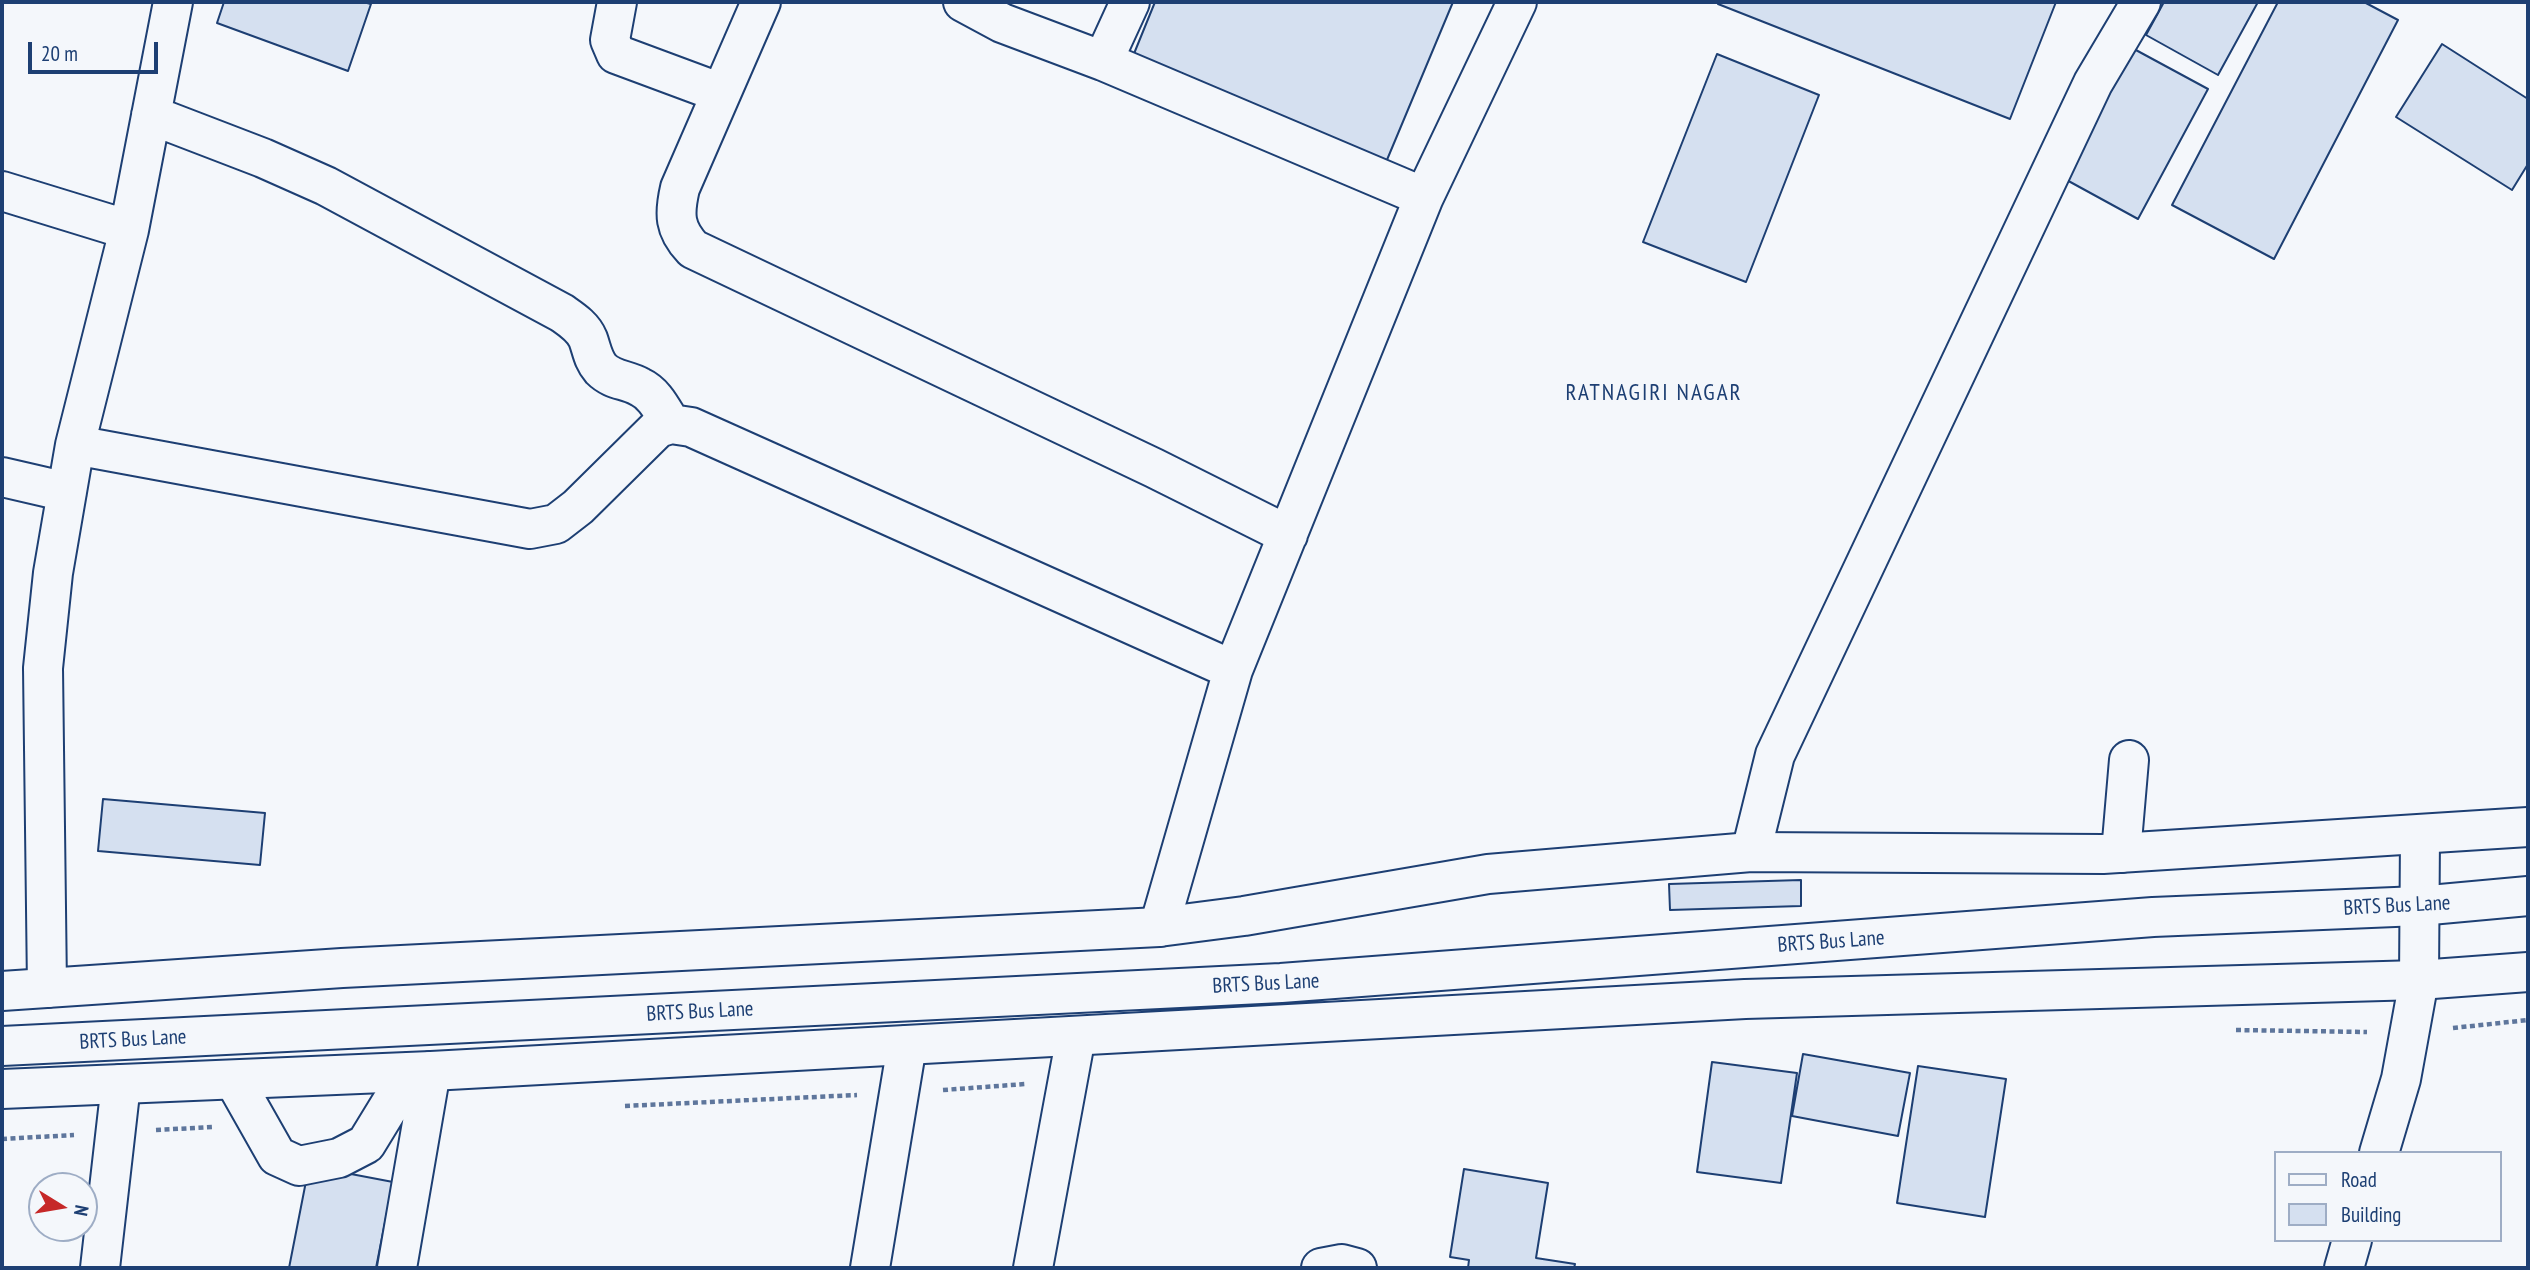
<!DOCTYPE html>
<style>
body{margin:0}
#map{position:relative;width:2530px;height:1270px;overflow:hidden;background:#f4f7fb;font-family:"PT Sans Narrow",sans-serif}
canvas{display:block}
.frame{position:absolute;inset:0;border:4px solid #1d3f73;pointer-events:none}
.legend{position:absolute;left:2274px;top:1151px;width:228px;height:91px;box-sizing:border-box;background:#f4f7fb;border:2px solid #9eadc5;margin:0;padding:9px 12px;list-style:none;font-size:21px;color:#1d3f73}
.legend li{display:flex;align-items:center;gap:14px;height:35px}
.legend b{width:35px;border:2px solid #9eadc5}
.north{position:absolute;left:28px;top:1172px;width:70px;height:70px;box-sizing:border-box;background:#f4f7fb;border:2px solid #9eadc5;border-radius:50%;rotate:101deg;font-size:19px;font-weight:700;line-height:28px;text-align:center;color:#1d3f73}
.north::after{content:'';display:block;margin:auto;width:24px;height:32px;background:#c62828;clip-path:polygon(50% 0,100% 100%,50% 72%,0 100%)}
.scale{position:absolute;left:28px;top:42px;width:130px;height:32px;box-sizing:border-box;border:4px solid #1d3f73;border-top:0;padding-left:9px;font-size:21px;line-height:24px;white-space:nowrap;color:#1d3f73;-webkit-text-stroke:5px #f4f7fb;paint-order:stroke}
</style>
<div id="map">
<canvas width="2530" height="1270"></canvas>
<div class="frame"></div>
<ul class="legend">
<li><b style="height:9px;background:#f4f7fb"></b>Road</li>
<li><b style="height:19px;background:#d5e0f0"></b>Building</li>
</ul>
<div class="north">N</div>
<div class="scale">20 m</div>
</div>
<script>
const ctx = document.querySelector('canvas').getContext('2d');
ctx.lineJoin = 'round';
function fill(path, color) { ctx.fillStyle = color; ctx.fill(path, 'evenodd'); }
function stroke(path, color, width, dash) { ctx.strokeStyle = color; ctx.lineWidth = width; ctx.lineCap = dash ? 'butt' : 'round'; ctx.setLineDash(dash || []); ctx.stroke(path); }
function write(font, color, halo, rows, align = 'center') {
  ctx.font = font + ' "PT Sans Narrow",sans-serif'; ctx.lineWidth = 5; ctx.setLineDash([]); ctx.textBaseline = 'middle'; ctx.strokeStyle = halo; ctx.fillStyle = color; for (const [text, x, y, turn = 0] of rows) {
    ctx.save(); ctx.translate(x, y); ctx.rotate((+turn || 0) * Math.PI / 180); ctx.textAlign = isNaN(turn) ? turn : align; if (halo) ctx.strokeText(text, 0, 0); ctx.fillText(text, 0, 0); ctx.restore();
  }
}
const building = new Path2D(`
 M224,2H363L371,4L348,71L217,23Z
 M1155,2H1453L1384,167L1131,61Z
 M1719,2H2056L2010,119L1718,4Z
 M2164,2H2258L2218,75L2146,35Z
 M2278,2H2364L2398,20L2274,259L2172,205Z
 M2442,44L2528,99V164L2512,190L2396,117Z
 M2134,49L2208,89L2138,219L2063,178Z
 M1717,54L1819,95L1746,282L1643,242Z
 M103,799L265,813L260,865L98,851Z
 M1801,880V906L1670,910L1669,884Z
 M1803,1054L1910,1073L1898,1136L1792,1116Z
 M1712,1062L1797,1073L1781,1183L1697,1172Z
 M1918,1066L2006,1079L1985,1217L1897,1203Z
 M309,1166L393,1182L376,1268H289Z
 M1464,1169L1548,1183L1536,1258L1575,1264L1574,1268H1468L1469,1260L1450,1257Z`);
fill(building, '#d5e0f0');
stroke(building, '#1d3f73', 2);
const minor = new Path2D(`
 M617,2L610,40L616,54L721,93
 M761,2L680,188C674,214 674,229 693,249L1154,468L1288,535
 M963,2L1002,23L1103,61
 M1130,2L1103,61L1424,197
 M151,115L263,158L326,186L562,313C572,320 583,327 588,339C592,350 593,360 601,369C613,381 626,379 640,387C655,394 662,410 671,424
 M2,191L129,230
 M75,445L530,529L556,524L578,507L658,428L671,424L691,427L1233,670
 M2,477L67,492
 M1751,852L1775,755L2093,83L2141,2
 M2121,853L2129,760
 M1159,927L1233,670L1424,197L1517,2
 M47,988L43,668L53,573L75,445L129,230L173,2
 M234,1080L277,1156L299,1166L339,1158L366,1144L410,1072
 M2379,1153L2401,1079L2419,980L2420,835
 M100,1268L121,1084
 M397,1268L431,1071
 M870,1268L907,1045
 M1033,1268L1076,1036
 M1321,1268L1342,1264L1357,1268
 M2344,1268L2352,1240`);
const major = new Path2D(`
 M2,991L342,968L1159,927L1244,916L1488,874L1751,852L2103,854L2528,827
 M2,1046L1281,983L2153,917L2419,906L2528,896
 M2,1089L431,1071L1745,999L2419,980L2528,972`);
stroke(minor, '#1d3f73', 42);
stroke(major, '#1d3f73', 42);
stroke(new Path2D(`
 M2453,1028L2528,1020
 M2236,1030L2367,1032
 M943,1090L1025,1084
 M625,1106L857,1095
 M156,1130L214,1127
 M2,1139L74,1135`), '#5e769c', 4.5, [5, 3.5]);
stroke(minor, '#f4f7fb', 38);
stroke(major, '#f4f7fb', 38);
write('21px', '#1d3f73', '#f4f7fb', [
 ["BRTS Bus Lane",2397,906,-3],
 ["BRTS Bus Lane",1831,942,-4],
 ["BRTS Bus Lane",1266,984,-3],
 ["BRTS Bus Lane",700,1012,-3],
 ["BRTS Bus Lane",133,1040,-3]
]);
ctx.letterSpacing = '2px';
write('23px', '#1d3f73', '#f4f7fb', [
 ["RATNAGIRI NAGAR",1654,393]
]);
ctx.letterSpacing = '0px';
</script>
